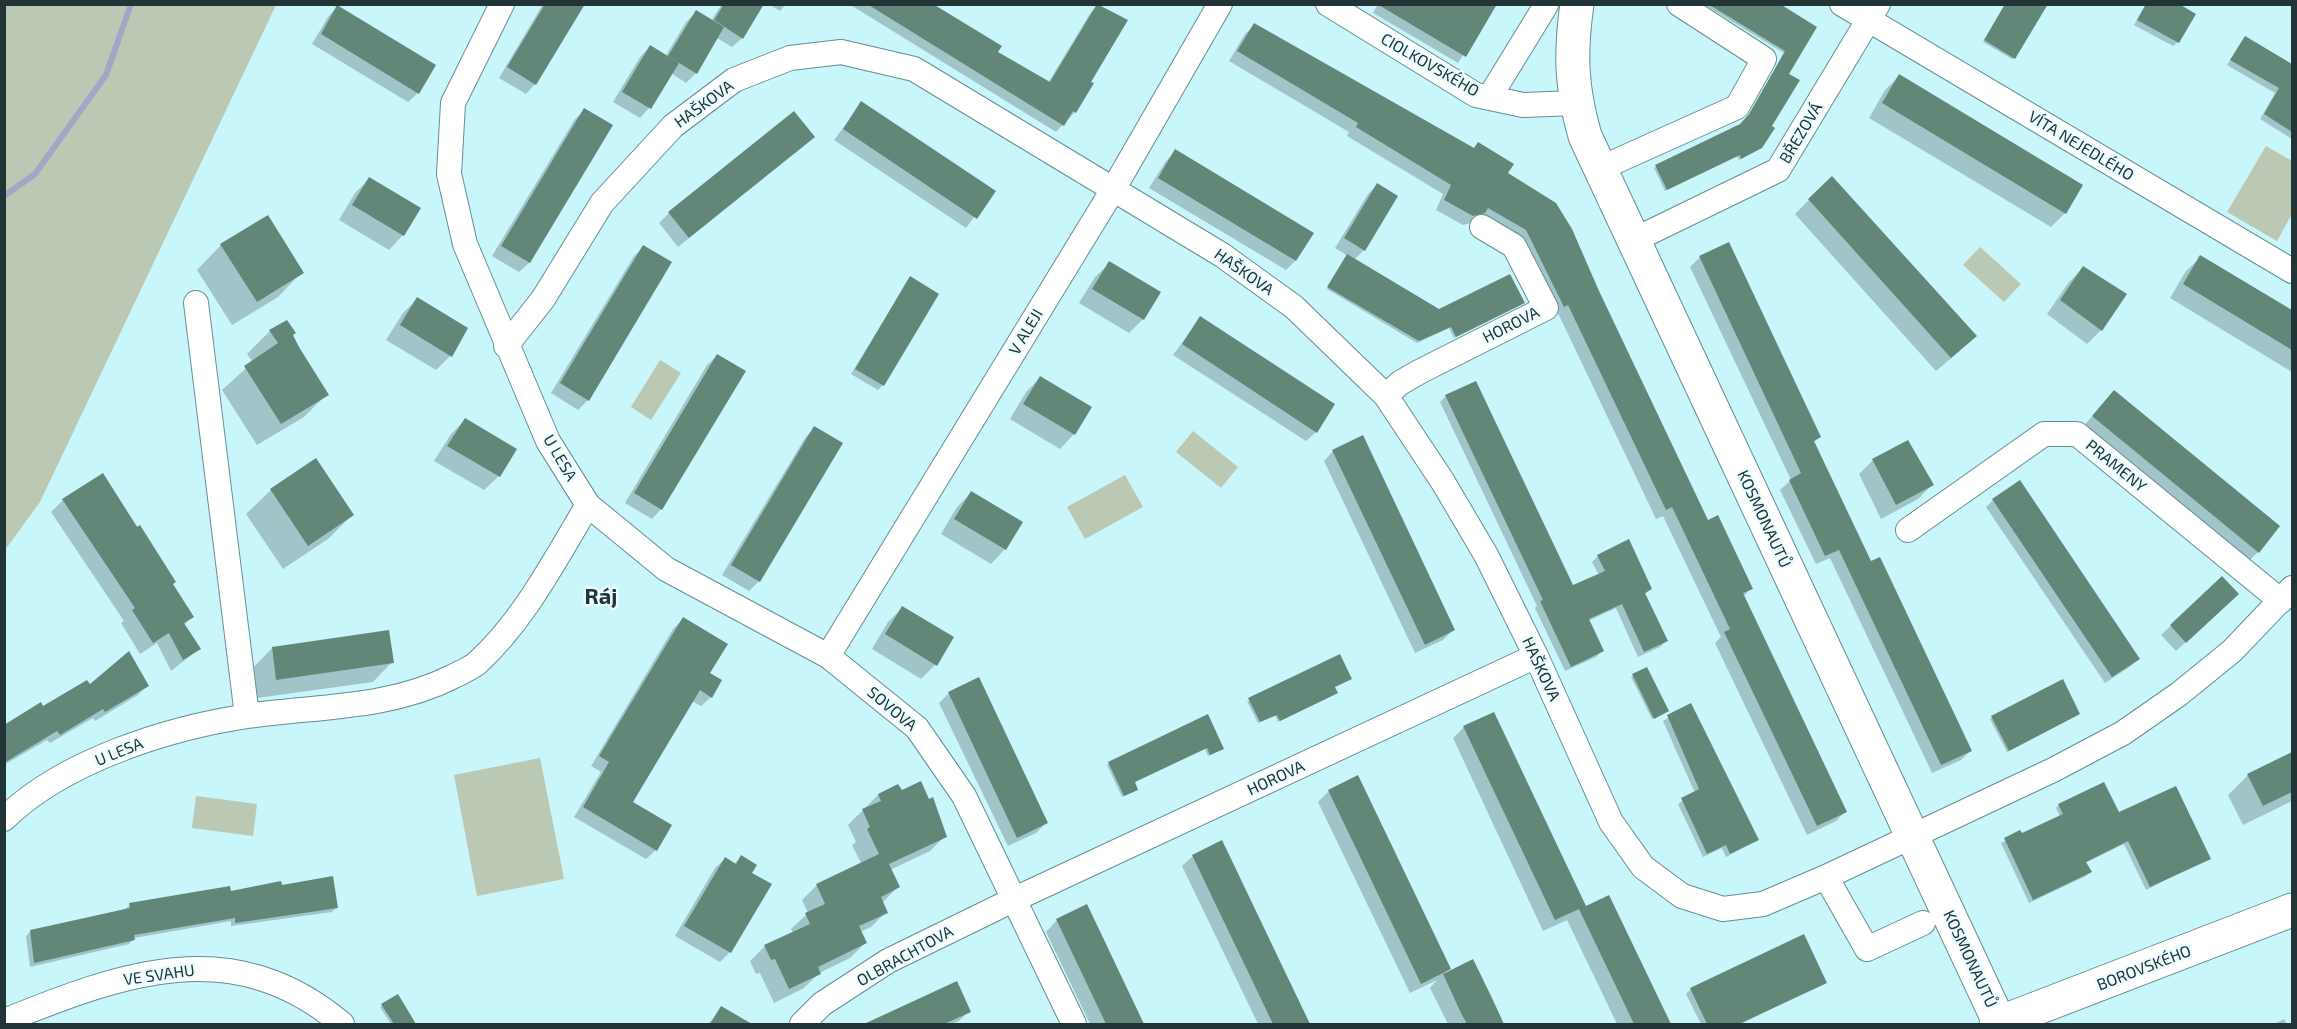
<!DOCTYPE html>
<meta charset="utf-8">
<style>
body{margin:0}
#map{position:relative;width:2297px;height:1029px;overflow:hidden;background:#c8f6fb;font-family:"Exo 2",sans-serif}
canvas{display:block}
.frame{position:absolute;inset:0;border:6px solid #223436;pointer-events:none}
</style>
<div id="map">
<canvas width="2297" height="1029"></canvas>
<div class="frame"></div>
</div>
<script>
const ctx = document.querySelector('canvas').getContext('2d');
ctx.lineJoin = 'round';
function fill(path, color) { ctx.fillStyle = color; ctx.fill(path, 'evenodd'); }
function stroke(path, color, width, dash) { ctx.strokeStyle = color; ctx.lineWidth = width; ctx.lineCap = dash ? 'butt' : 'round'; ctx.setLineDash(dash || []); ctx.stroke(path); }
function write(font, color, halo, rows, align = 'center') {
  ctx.font = font + ' "Exo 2",sans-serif'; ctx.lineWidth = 5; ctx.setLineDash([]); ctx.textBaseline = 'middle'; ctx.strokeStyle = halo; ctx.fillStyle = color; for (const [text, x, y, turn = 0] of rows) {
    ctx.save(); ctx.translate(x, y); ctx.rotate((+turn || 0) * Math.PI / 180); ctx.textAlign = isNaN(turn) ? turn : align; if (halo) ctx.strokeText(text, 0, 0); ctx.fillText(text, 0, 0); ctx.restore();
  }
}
fill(new Path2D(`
 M5,4L276,5L40,502L5,550Z
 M2266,146L2292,161V214L2277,241L2227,212Z
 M1980,247L2021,284L2004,302L1963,265Z
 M660,360L681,373L651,420L631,407Z
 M1193,431L1238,467L1221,488L1176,452Z
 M1125,475L1143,507L1085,539L1067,507Z
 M540,758L564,879L477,896L454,775Z
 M196,796L257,804L253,836L192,828Z`), '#bbc8b4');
fill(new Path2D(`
 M543,4H583L535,84L526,94L499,78Z
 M722,4H762L742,38L732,47L717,38L696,73L686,83L671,73L649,108L640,118L613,102L640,57L650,47L665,57L686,22L696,12L711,21Z
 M769,4H786L780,11Z
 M849,4H930L996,53L1048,83L1091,12L1098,5L1126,21L1089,82L1075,112L1056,132Z
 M1378,4H1495L1458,63L1373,13Z
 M1703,4H1777L1815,27L1786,74L1770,127L1758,149L1739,160L1737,156L1665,191L1654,168L1741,125L1748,118L1784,53Z
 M2006,4L2014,58L2012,59L1983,42Z
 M2146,4H2176L2178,42L2173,46L2134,25Z
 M337,7L418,93L408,102L312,44L328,17Z
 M1255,25L1506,174L1597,292L1707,522L1751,588L1743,597L1845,812L1836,821L1807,835L1715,643L1721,637L1663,516L1656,519L1558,313L1554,315L1517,239L1474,222L1463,225L1436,210L1443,194L1347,136L1349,132L1229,61L1245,34Z
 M2245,38L2292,67V139L2260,119L2275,93L2227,65Z
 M1899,76L2065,213L2051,227L1869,118L1885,90Z
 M862,103L993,192L966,228L834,140Z
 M585,110L611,125L529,263L519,272L492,256L575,119Z
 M813,137L678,247L659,223L669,213Z
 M1176,151L1295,261L1286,270L1149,188L1166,161Z
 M369,179L419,208L403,235L389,250L339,220L355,193Z
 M1377,185L1364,250L1354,260L1439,311L1521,304L1454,338L1449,328L1417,343L1327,289L1348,256L1335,248L1368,194Z
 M1809,200L1961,350L1936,371L1795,214Z
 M1728,244L1819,437L1813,443L1871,563L1970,751L1961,760L1932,773L1830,558L1816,564L1780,490L1791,480L1690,267L1699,258Z
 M221,245L302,272L278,297L232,325L197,270Z
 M644,247L588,400L578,410L551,393L634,256Z
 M2201,257L2292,312V372L2170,298L2186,271Z
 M1110,263L1143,319L1129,333L1079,303L1095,277Z
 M2083,268L2101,330L2087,344L2047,314L2069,282Z
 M910,278L883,385L878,390L851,374Z
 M417,299L450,356L436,370L386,340L403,313Z
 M1200,318L1316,432L1306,441L1173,355Z
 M270,331L327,394L304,417L257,445L222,390L253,362L247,354Z
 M717,356L661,509L652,519L625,503L707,365Z
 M1040,378L1090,408L1074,434L1060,449L1010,419L1026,392Z
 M2114,392L2258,552L2244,566L2079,431Z
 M1446,396L1573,587L1599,575L1592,562L1598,556L1650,589L1644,595L1666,641L1660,647L1638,657L1616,608L1588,621L1602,651L1596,657L1565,671L1535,608L1537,606L1440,402Z
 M465,420L515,449L499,476L484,490L434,461L451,434Z
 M814,428L759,581L749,591L722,575L805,438Z
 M1333,451L1453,630L1443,640L1415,653L1324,461Z
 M316,460L352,515L328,539L283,569L246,514L271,490Z
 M1873,460L1932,485L1918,499L1881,519L1859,474Z
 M103,475L174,582L172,585L192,617L183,626L199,649L171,671L157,643L140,654L121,623L124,621L51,512L63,500Z
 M971,493L1021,523L1005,549L991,564L941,534L957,507Z
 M1993,500L2138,658L2131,666L2105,683L1986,507Z
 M2222,578L2227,604L2176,651L2161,635Z
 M902,608L935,665L921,679L872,649L888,622Z
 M683,619L708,673L711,697L701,706L692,701L631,802L656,850L646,859L574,817L601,772L591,766L673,629Z
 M272,648L392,662L373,682L257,698L253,668Z
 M1633,676L1666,712L1652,719L1631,677Z
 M147,685L138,695L95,721L93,718L50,743L47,740L4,765V725L89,687Z
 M1333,687L1334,695L1278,722L1275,715L1258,723L1247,701Z
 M949,693L1046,823L1036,833L1008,846L939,703Z
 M1690,705L1757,840L1726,857L1722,848L1703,857L1678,804L1695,793L1663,721Z
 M2079,714L2007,752L1990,719L1992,717Z
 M1207,716L1221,750L1208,756L1205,749L1134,782L1137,790L1122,797L1107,765L1109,763Z
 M1464,727L1585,908L1609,897L1669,1024H1617L1567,920L1543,931L1453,738Z
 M2292,754V801L2243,825L2228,795L2248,775Z
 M1358,777L1449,969L1444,974L1472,961L1503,1024H1448L1430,988L1437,980L1410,993L1318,802L1329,791Z
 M901,792L945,836L930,851L890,870L898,887L883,902L886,912L871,927L860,932L865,943L850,958L819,973L804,988L774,1003L760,973L756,974L750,961L765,946L793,933L791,929L808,913L802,900L817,885L861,863L852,845L856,842L848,825L878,795Z
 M2059,805L2118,814L2209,858L2146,890L2124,844L2085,863L2090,872L2086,876L2029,903L2001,843L2060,817L2056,808Z
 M1222,842L1308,1024H1258L1182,866L1193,856Z
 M741,857L750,873L770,885L730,952L720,962L675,936L715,868L725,859L734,864Z
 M281,887L336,908L332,912L231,926V921L134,938L129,944L30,967L26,936L31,931L125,909L130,905Z
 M1086,906L1142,1024H1090L1046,932L1057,920Z
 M1825,982L1741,1024H1701L1686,994L1691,989Z
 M956,983L969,1011L959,1021L952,1024H868Z
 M398,996L415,1024H391L380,1007Z
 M722,1008L750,1024H708Z
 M2284,1019L2287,1024H2274Z`), '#0003');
stroke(new Path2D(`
 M4,196L35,174L106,75L131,4`), '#a1a8c5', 6);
fill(new Path2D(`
 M545,4H585L536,85L507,67Z
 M724,4H764L743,39L714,20Z
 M867,4H933L1002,46L998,52L1050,82L1097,4L1128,20L1091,82L1094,83L1076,113L1073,111L1064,126Z
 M1377,4H1497L1466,57Z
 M1708,4H1780L1817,27L1789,74L1800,80L1772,126L1775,128L1762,148L1741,159L1740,155L1667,190L1655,165L1740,124L1749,114L1785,51Z
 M2005,4H2048L2015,59L1984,40Z
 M2146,4H2179L2196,14L2179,43L2137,20Z
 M337,5L436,65L419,94L321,34Z
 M696,10L724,27L697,74L668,56Z
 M1254,23L1474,148L1478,142L1514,164L1508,173L1556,203L1572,229L1599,291L1708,520L1718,515L1753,589L1743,593L1847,812L1817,826L1724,632L1730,629L1672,507L1666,510L1568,305L1564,307L1526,230L1488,208L1485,213L1473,216L1444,200L1451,185L1356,127L1358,123L1237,51Z
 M2245,36L2292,64V132L2264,114L2279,88L2230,60Z
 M650,45L679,63L651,109L622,92Z
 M1899,74L2083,185L2066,214L1882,103Z
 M861,101L996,191L977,219L843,129Z
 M584,108L613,125L530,263L501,246Z
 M794,111L815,137L689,238L668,212Z
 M1175,149L1314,233L1296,261L1158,178Z
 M1832,176L1977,336L1951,358L1808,199Z
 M369,177L421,208L404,236L352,205Z
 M1377,183L1398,196L1365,251L1344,238Z
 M268,215L304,273L257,302L220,244Z
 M1729,242L1821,437L1814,441L1871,561L1880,557L1972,751L1941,765L1839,550L1825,556L1789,480L1801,473L1699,256Z
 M643,245L672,262L589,401L560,383Z
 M1347,254L1439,309L1510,274L1525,303L1456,337L1451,327L1419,341L1327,287Z
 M2200,255L2292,310V350L2183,284Z
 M1109,261L1161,292L1144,320L1092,289Z
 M2083,266L2127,294L2102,331L2060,300Z
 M910,276L939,294L884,386L855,369Z
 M417,297L468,328L452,357L400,325Z
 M1200,316L1335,404L1317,433L1182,344Z
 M287,320L296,333L293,335L299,347L329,395L281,424L244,366L278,343L269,330Z
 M717,354L746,371L662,510L634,493Z
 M1040,376L1092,407L1075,435L1023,404Z
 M1476,381L1573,585L1605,571L1597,555L1629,539L1652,589L1645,593L1668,641L1644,652L1622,604L1589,619L1604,651L1571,667L1540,601L1543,600L1445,395Z
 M2114,390L2280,526L2259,553L2092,416Z
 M465,418L517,449L500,477L447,446Z
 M814,426L843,443L760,582L731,565Z
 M1363,435L1455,630L1425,645L1332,450Z
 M1908,440L1934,485L1896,505L1872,459Z
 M316,458L354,515L308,546L270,489Z
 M103,473L137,527L140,525L176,582L173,584L194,617L184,623L201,649L183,660L169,633L153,643L132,610L135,608L62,499Z
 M2020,480L2140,659L2112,677L1992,499Z
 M971,491L1023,522L1006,550L954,519Z
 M2222,576L2239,594L2186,643L2170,625Z
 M902,606L954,637L937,666L885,634Z
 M683,617L728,644L710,673L722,680L712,698L700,690L633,802L672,825L657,851L583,807L609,762L599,756Z
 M389,630L394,663L276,680L272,647Z
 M129,651L149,686L105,712L103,709L60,735L57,731L4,763V725L41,702L43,706L87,680L90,684Z
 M1340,654L1352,679L1335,687L1338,693L1280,721L1277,715L1260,722L1248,698Z
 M1647,667L1669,711L1654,719L1632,674Z
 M979,677L1048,823L1017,838L948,692Z
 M2063,679L2080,714L2009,751L1991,716Z
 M1691,703L1759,840L1730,854L1726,845L1707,854L1681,798L1699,789L1667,715Z
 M1494,712L1586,906L1609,895L1671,1024H1634L1579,909L1555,920L1463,726Z
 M1208,714L1224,749L1210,755L1207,748L1135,782L1138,790L1124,796L1108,762Z
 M2292,752V792L2263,806L2247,774Z
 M1358,775L1451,969L1421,984L1328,790Z
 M921,781L929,799L933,797L947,837L889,864L900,887L881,897L888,913L859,926L867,943L818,967L821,974L789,989L775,959L771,960L764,945L810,924L805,913L825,904L816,884L879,854L867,829L870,827L862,809L881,801L878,794L898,784L902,790Z
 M2104,782L2119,812L2176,786L2211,859L2150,887L2128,841L2086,862L2092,872L2033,900L2004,838L2020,830L2022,833L2063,814L2058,804Z
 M1222,840L1310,1024H1273L1192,855Z
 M741,855L757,865L752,873L772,884L731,953L684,926L725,857L736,864Z
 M333,876L338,908L235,923V918L134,935L135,940L34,963L30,930L130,908L129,903L230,886L231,891L281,881L282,885Z
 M1087,904L1144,1024H1106L1056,919Z
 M1804,934L1827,983L1739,1024H1707L1690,988Z
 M1473,959L1492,998L1504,1024H1467L1461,1013L1443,974Z
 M957,981L971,1012L944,1024H864Z
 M398,994L416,1024H394L381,1004Z
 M721,1006L752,1024H710Z`), '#628779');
const street = new Path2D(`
 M502,4L453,103L449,174L465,244L548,441L588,505L666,569L828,656L917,728L964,796L1074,1024
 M1328,4L1476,95L1523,105L1576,103
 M1842,4L2292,271
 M1489,98L1546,5
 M1599,169L1737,107L1764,59L1679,4
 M1634,240L1778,170L1878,4
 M196,303L247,716
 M506,346L543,299L602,203L673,126L734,80L790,58L841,52L914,69L1222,255L1294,307L1386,396L1443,482L1486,555L1536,656L1611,822L1643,867L1682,896L1723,909L1763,904L1826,877L2053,770L2123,733L2179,694L2232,651L2292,588
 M1386,396L1400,383L1419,372L1546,308L1514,246L1482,227
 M1908,530L2044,434H2077L2281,601
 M828,656L1114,188L1220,4
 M4,819C63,761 168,728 248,716C317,706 388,709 452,677C460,673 469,669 476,664C524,621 555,559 588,505
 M1826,877L1867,949L1923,923
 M4,1021C123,973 233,932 342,1024
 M802,1024L822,1004L888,961L1015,899L1536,656`);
const secondary = new Path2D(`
 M1577,4C1570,54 1571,87 1585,136L2000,1024
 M1996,1024L2292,910`);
stroke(street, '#648e93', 26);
stroke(secondary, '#648e93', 35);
stroke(street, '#fff', 24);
stroke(secondary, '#fff', 33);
write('16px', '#223436', '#ebfdff', [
 ["CIOLKOVSKÉHO",1430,65,30],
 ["HAŠKOVA",704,104,-36],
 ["BŘEZOVÁ",1801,133,-59],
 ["VÍTA NEJEDLÉHO",2081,146,31],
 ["HAŠKOVA",1244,272,35],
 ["HOROVA",1511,325,-27],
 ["V ALEJI",1026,332,-59],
 ["U LESA",560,458,60],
 ["PRAMENY",2116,466,39],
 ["KOSMONAUTŮ",1764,519,65],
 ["HAŠKOVA",1541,669,65],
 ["SOVOVA",892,709,40],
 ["U LESA",119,752,-22],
 ["HOROVA",1276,778,-25],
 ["OLBRACHTOVA",905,956,-29],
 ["KOSMONAUTŮ",1970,959,65],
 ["BOROVSKÉHO",2144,968,-21],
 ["VE SVAHU",159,975,-8]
]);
write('bold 22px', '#223436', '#ebfdff', [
 ["Ráj",601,597]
]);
</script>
